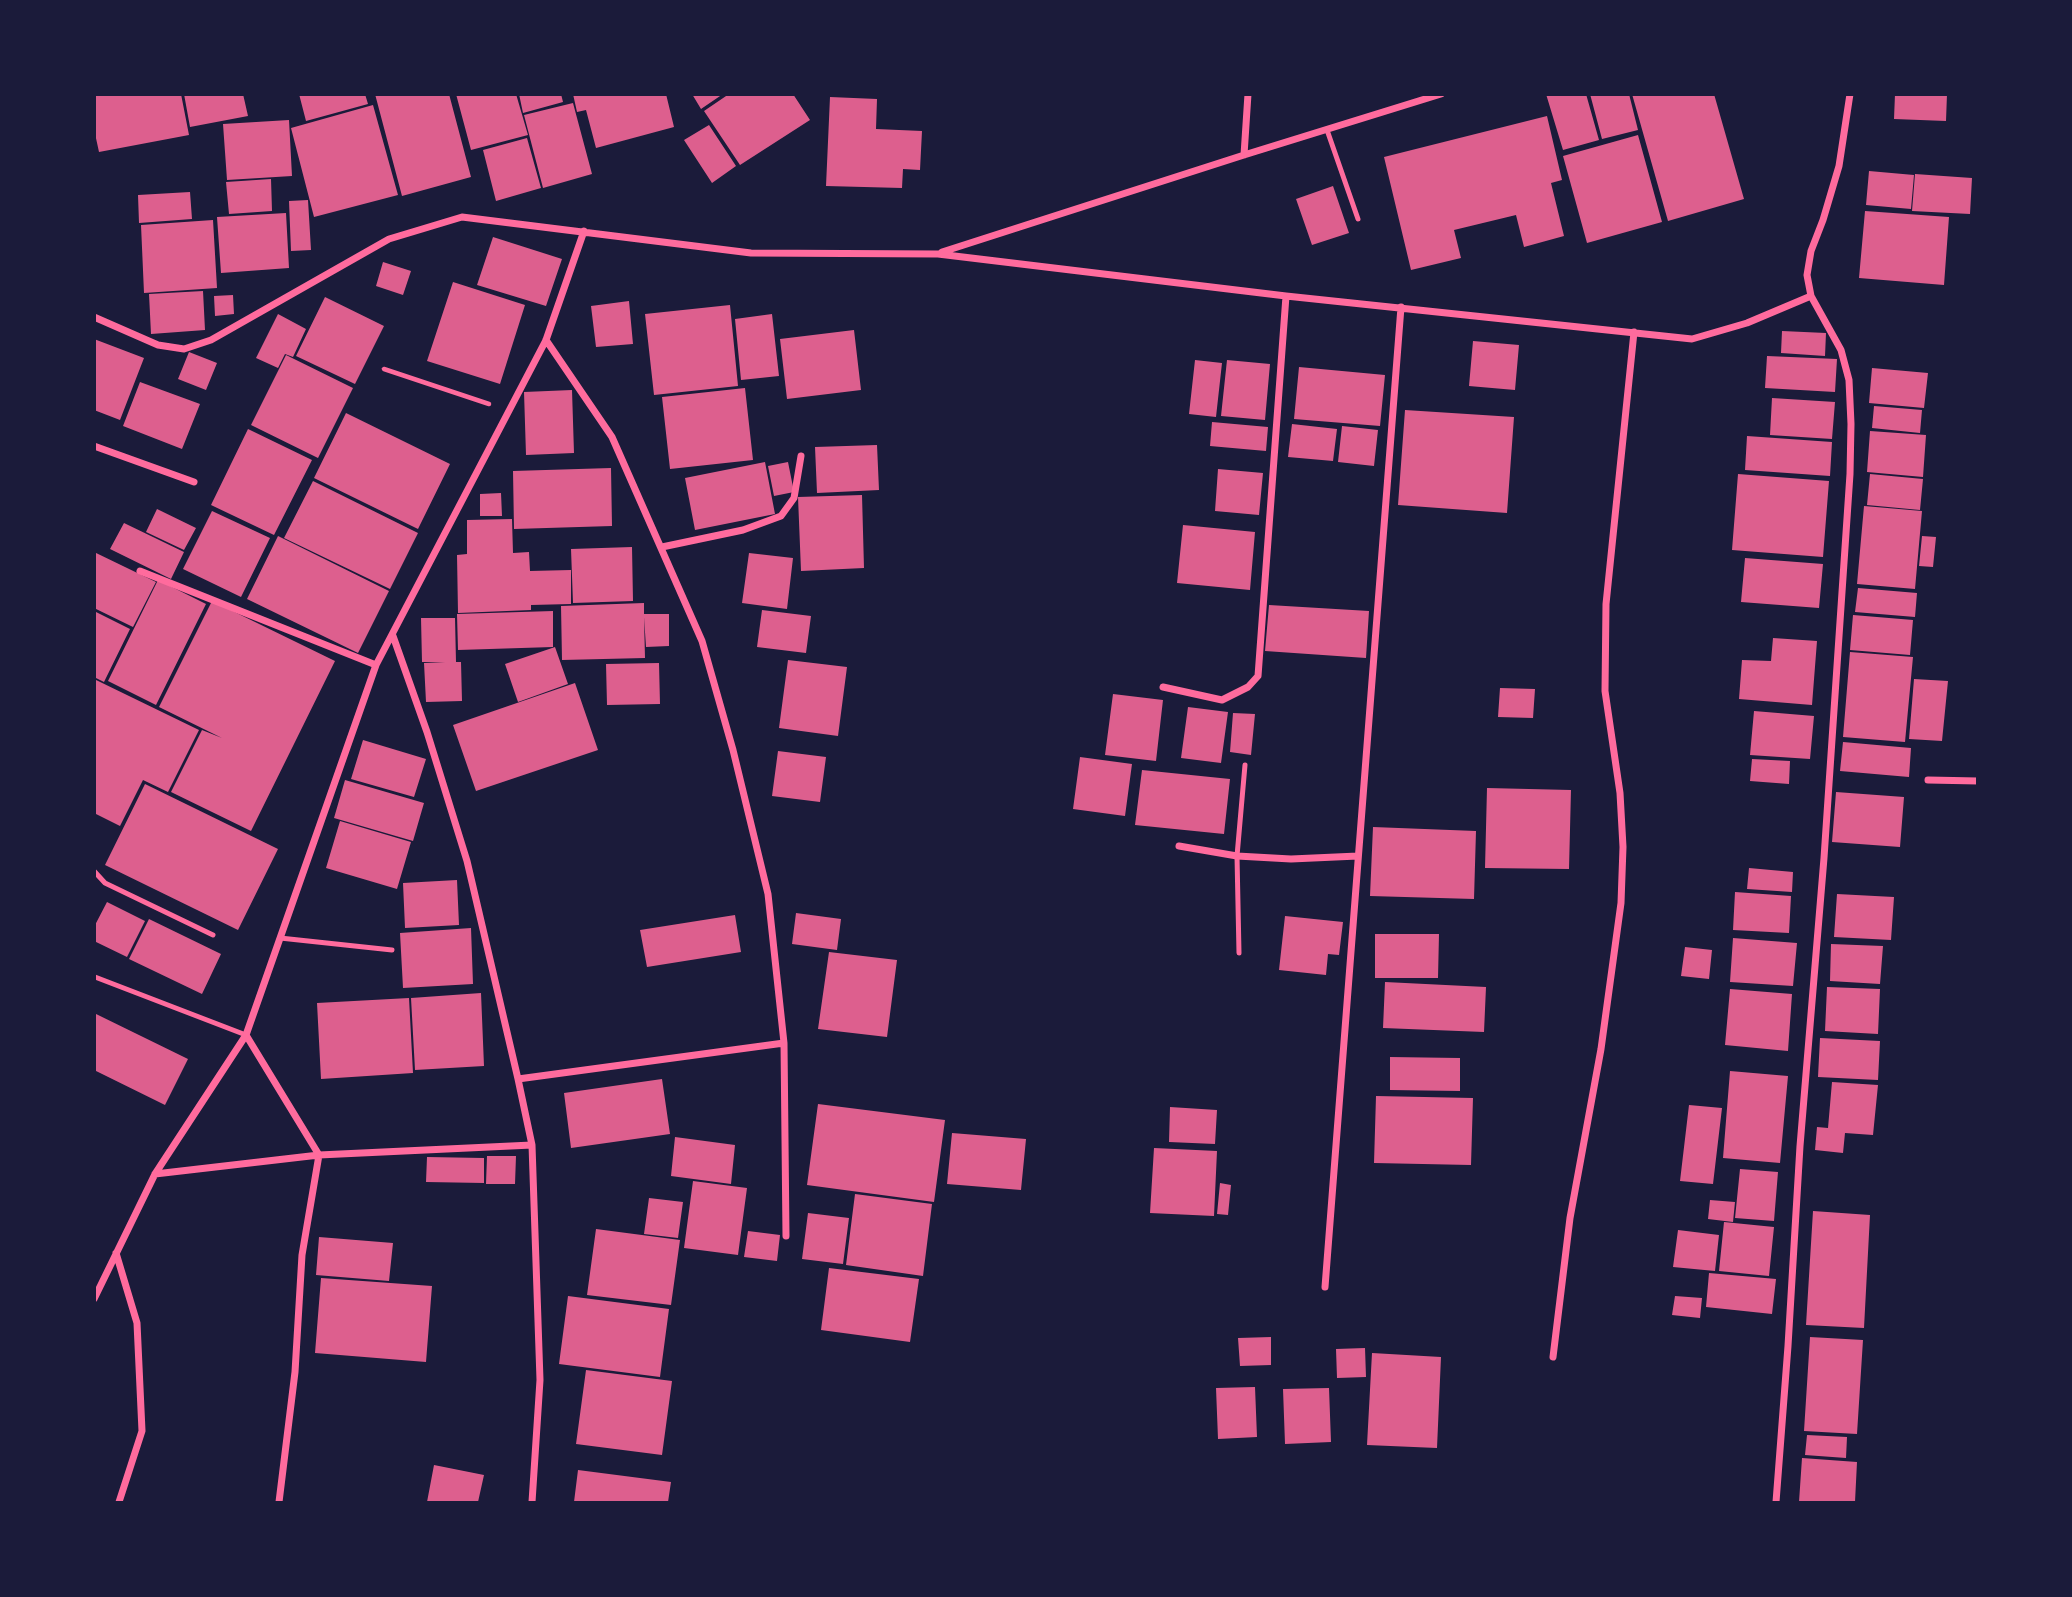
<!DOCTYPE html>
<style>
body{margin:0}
#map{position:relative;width:2072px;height:1597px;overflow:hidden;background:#1b1b3a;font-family:"Zilla Slab",serif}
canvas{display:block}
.frame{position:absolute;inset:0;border:96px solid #1b1b3a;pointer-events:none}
</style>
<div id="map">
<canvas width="2072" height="1597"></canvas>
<div class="frame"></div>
</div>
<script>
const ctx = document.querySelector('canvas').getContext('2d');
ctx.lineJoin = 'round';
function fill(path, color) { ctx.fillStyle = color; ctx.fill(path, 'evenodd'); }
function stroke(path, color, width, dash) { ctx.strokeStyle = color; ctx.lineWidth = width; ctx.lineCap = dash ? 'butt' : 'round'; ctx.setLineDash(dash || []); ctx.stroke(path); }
fill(new Path2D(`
 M94,94H181L189,135L99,152L94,129Z
 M184,94H243L248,116L190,127Z
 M299,94H365L368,104L306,121Z
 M375,94H449L471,177L402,196Z
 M456,94H516L528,135L471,150Z
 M519,94H561L563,102L523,113Z
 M573,94H666L674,127L596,148L586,110L577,112Z
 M692,94H723L701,109Z
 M729,94H793L810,120L740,165L704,111Z
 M1546,94H1586L1599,140L1563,150Z
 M1590,94H1629L1638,130L1602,139Z
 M1632,94H1714L1744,199L1668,221Z
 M1895,94H1947L1946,121L1894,119Z
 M830,97L877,99L876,129L922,131L920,170L903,169L902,188L826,186Z
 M573,103L592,174L543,188L524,115Z
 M373,105L398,195L314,217L291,128Z
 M1547,116L1562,180L1551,183L1564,236L1524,247L1516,215L1454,230L1461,258L1411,270L1384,157Z
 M289,120L292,176L227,180L223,124Z
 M709,125L736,166L712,183L684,140Z
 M1638,135L1662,222L1587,243L1563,156Z
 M527,138L541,188L496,201L483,150Z
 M1869,171L1914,175L1911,209L1866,205Z
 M1915,174L1972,178L1970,214L1912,211Z
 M271,179L272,211L229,214L226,182Z
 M1333,186L1349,233L1312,245L1296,199Z
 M190,192L192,219L139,223L138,195Z
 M308,200L311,250L291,251L289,201Z
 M1865,211L1949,217L1944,285L1859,278Z
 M286,213L289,268L221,273L217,217Z
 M213,220L217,288L144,293L141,225Z
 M493,237L562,259L546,306L477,285Z
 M383,262L411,271L403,295L376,286Z
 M453,282L525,305L500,384L427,361Z
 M203,291L205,330L151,334L149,294Z
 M233,295L234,314L215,316L214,296Z
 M325,297L384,326L355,384L296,356Z
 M629,301L633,344L596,347L591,306Z
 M730,305L738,386L654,395L645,314Z
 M278,314L306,329L293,357L285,354L278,368L256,358Z
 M772,314L779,376L741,380L735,319Z
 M854,330L861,390L787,399L780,339Z
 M1782,331L1826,333L1825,356L1781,353Z
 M94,339L144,358L120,420L94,410Z
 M1473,341L1519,345L1515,390L1469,386Z
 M189,352L217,363L206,390L178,379Z
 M286,355L353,388L318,458L251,425Z
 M1767,356L1837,359L1835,392L1765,388Z
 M1195,360L1222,363L1216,417L1189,414Z
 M1227,360L1270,364L1265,420L1221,416Z
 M1299,367L1385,375L1380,426L1294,419Z
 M1872,368L1928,373L1924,408L1869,403Z
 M140,382L200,404L182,449L123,426Z
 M745,388L753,460L670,469L662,397Z
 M572,390L574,453L526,455L524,392Z
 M1772,398L1835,402L1832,439L1770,435Z
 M1874,406L1922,410L1920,433L1872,428Z
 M1405,410L1514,417L1507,513L1398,505Z
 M346,413L450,464L418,529L314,478Z
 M1212,422L1268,427L1266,451L1210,446Z
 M1292,424L1337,429L1333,461L1288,457Z
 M1342,426L1378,430L1374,466L1338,462Z
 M248,429L312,460L274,535L211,505Z
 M1870,431L1926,435L1923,477L1867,472Z
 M1747,436L1832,442L1830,476L1745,470Z
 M877,445L879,490L817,493L815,447Z
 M765,462L775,514L695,530L685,478Z
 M788,462L794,492L774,496L768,466Z
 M611,468L612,526L514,529L513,471Z
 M1218,469L1263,473L1259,515L1215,511Z
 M1738,474L1829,481L1823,557L1732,550Z
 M1870,474L1923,479L1920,510L1867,505Z
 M313,481L418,533L390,589L284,538Z
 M501,493L502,516H480V494Z
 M862,495L864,568L801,571L798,497Z
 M1864,506L1922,511L1915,589L1857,584Z
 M157,509L196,528L184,550L146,532Z
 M212,511L270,538L241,597L183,569Z
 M512,519L513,553L529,552L530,571L571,570V604L531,605V610L458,613L457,555L467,554V520Z
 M124,523L184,552L171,579L110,549Z
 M1183,525L1255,532L1250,590L1177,583Z
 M278,536L389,591L358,653L247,599Z
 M1922,536L1936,537L1933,567L1919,566Z
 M632,547L633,601L573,603L571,549Z
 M94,552L156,582L133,627L94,608Z
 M749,553L793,558L787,609L742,603Z
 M1745,558L1823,564L1819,608L1741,602Z
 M158,580L206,604L156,705L108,681Z
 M1858,588L1917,593L1915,617L1855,612Z
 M212,601L335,661L251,831L171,792L202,730L222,738L159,707Z
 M644,603V614H669V646L646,647L644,617L645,658L562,660L561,606Z
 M1269,605L1369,611L1366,658L1265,651Z
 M762,610L811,616L806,653L757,647Z
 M94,611L130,629L104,682L94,677Z
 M553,611V647L458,650L457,614Z
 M1853,615L1913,620L1910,655L1850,650Z
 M421,618H455L456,662H461L462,701L426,702L424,663L445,662H422Z
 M1773,638L1817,641L1812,705L1739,699L1742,660L1771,661Z
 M555,647L568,684L518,702L505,664Z
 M1850,652L1913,657L1905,742L1843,737Z
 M788,660L847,667L838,736L779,728Z
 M659,663L660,704L607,705L606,664Z
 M94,679L199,730L168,792L143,780L120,826L94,813Z
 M1914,679L1948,681L1942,741L1909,739Z
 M575,683L598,750L476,791L453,725Z
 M1500,688L1535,689L1533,718L1498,717Z
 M1113,694L1163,700L1156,761L1105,755Z
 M1188,707L1228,712L1221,763L1181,758Z
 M1754,711L1814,716L1810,759L1750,755Z
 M1233,713L1255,714L1251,755L1230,752Z
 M363,740L426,759L414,797L351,779Z
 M1843,742L1911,748L1909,777L1840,771Z
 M778,751L826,757L820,802L772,796Z
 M1080,757L1132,764L1125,816L1073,809Z
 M1752,759L1790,761L1789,784L1750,781Z
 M1142,770L1230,779L1224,834L1135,825Z
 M345,780L424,803L413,841L334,818Z
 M145,784L278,849L238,930L105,865Z
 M1487,788L1571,790L1569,869L1485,868Z
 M1836,792L1904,797L1900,847L1832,842Z
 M340,821L411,842L397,889L326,868Z
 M1373,827L1476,831L1474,899L1370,896Z
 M1749,868L1793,872L1792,892L1747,889Z
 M457,880L459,925L405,928L403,883Z
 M1735,892L1791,896L1789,933L1733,930Z
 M1837,894L1894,897L1891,940L1834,937Z
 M107,902L145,921L127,957L94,941V927Z
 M796,913L841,919L837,950L792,944Z
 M735,915L741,952L647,967L640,930Z
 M1285,916L1343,922L1339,955L1328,954L1326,975L1279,970Z
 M149,919L221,954L202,994L129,959Z
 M471,928L473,984L403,988L400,933Z
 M1375,934H1439L1438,978H1375Z
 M1733,938L1797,943L1793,986L1730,982Z
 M1831,944L1883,946L1880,984L1830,981Z
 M1685,947L1712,950L1709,979L1681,976Z
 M829,952L897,960L887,1037L818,1029Z
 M1385,982L1486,987L1484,1032L1383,1028Z
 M1827,987L1880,989L1878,1034L1825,1031Z
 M1730,989L1792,994L1788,1051L1725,1045Z
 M481,993L484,1066L415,1070L411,998Z
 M409,998L413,1073L321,1079L317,1003Z
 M94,1013L188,1059L165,1105L94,1070Z
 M1820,1038L1880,1041L1878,1080L1818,1077Z
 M1390,1057L1460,1058V1091L1390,1090Z
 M1730,1071L1788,1076L1780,1163L1723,1158Z
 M662,1079L670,1134L571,1148L564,1093Z
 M1832,1082L1878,1085L1873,1135L1845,1133L1843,1153L1815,1150L1817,1127L1828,1128Z
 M1376,1096L1473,1098L1471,1165L1374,1163Z
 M818,1104L945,1120L934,1202L807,1185Z
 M1689,1105L1722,1108L1713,1184L1680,1181Z
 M1170,1107L1217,1110L1215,1144L1169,1142Z
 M952,1133L1026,1139L1021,1190L947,1184Z
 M675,1137L735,1145L731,1184L671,1176Z
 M1154,1148L1217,1151L1214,1216L1150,1213Z
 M487,1156H516L515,1184H486Z
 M427,1157L484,1158V1183L426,1182Z
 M1740,1169L1778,1172L1774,1221L1735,1218Z
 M693,1181L747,1188L738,1255L684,1248Z
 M1220,1183L1231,1185L1228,1215L1217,1214Z
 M855,1194L932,1204L923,1276L846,1265Z
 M649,1198L683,1202L678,1238L644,1234Z
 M1710,1200L1735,1202L1733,1222L1708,1219Z
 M1813,1211L1870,1215L1864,1328L1806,1325Z
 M808,1213L849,1218L843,1264L802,1259Z
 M1724,1222L1774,1227L1769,1276L1719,1271Z
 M596,1229L680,1240L671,1305L587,1295Z
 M1678,1230L1719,1235L1715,1271L1673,1267Z
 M748,1231L780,1235L777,1261L744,1257Z
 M319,1237L393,1243L389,1281L316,1275Z
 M829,1268L919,1279L910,1342L821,1330Z
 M1709,1273L1776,1279L1772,1314L1706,1307Z
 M321,1278L432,1286L426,1362L315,1353Z
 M568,1296L669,1309L660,1377L559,1364Z
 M1675,1296L1702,1298L1700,1318L1672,1315Z
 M1271,1337V1365L1240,1366L1238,1338Z
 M1810,1337L1863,1340L1857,1434L1804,1431Z
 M1365,1348L1366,1377L1337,1378L1336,1349Z
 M1372,1353L1441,1357L1437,1448L1367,1445Z
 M586,1370L672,1381L662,1455L576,1444Z
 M1255,1387L1257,1437L1218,1439L1216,1388Z
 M1329,1388L1331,1442L1285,1444L1283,1389Z
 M1807,1435L1847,1437L1846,1458L1805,1455Z
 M1802,1458L1857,1462L1855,1502H1799Z
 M434,1465L484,1475L478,1502H427Z
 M578,1470L671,1482L668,1502H574Z`), '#dd5f8e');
stroke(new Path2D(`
 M384,369L489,404`), '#ff6b9d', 4.5);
stroke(new Path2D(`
 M1327,130L1358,219
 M94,871L105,883L213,935
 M280,938L392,950
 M1239,953L1237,856L1245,765
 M95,977L246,1035`), '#ff6b9d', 5);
stroke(new Path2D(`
 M1244,155L1248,94
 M942,252L1244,155L1441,94
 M94,317L158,345L184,349L211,340L389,239L462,217L751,253L938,254L1286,296L1692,339L1747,323L1811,296
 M546,340L612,437L702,641L733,750L768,894L784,1043L786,1236
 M94,446L194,482
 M662,547L743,530L781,516L794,498L801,456
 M140,571L376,665
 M393,636L427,732L467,861L518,1079L532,1145L540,1380L532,1502
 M1163,687L1222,700L1248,687L1258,676L1286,296
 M1928,780L1978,781
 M1179,846L1237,856L1291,859L1358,856
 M246,1035L319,1155L302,1255L295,1372L279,1502
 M518,1079L784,1043
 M155,1174L319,1155L532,1145
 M116,1253L137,1323L142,1431L119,1502
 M1325,1287L1401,307
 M94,1299L155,1174L246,1035L376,665L546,340L584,231
 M1553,1357L1570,1218L1601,1049L1621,903L1623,847L1620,793L1605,691L1606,604L1634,332
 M1776,1502L1788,1346L1800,1146L1824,858L1850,474L1851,424L1849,380L1841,350L1811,296L1807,275L1811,251L1823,220L1839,166L1850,94`), '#ff6b9d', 7);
</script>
